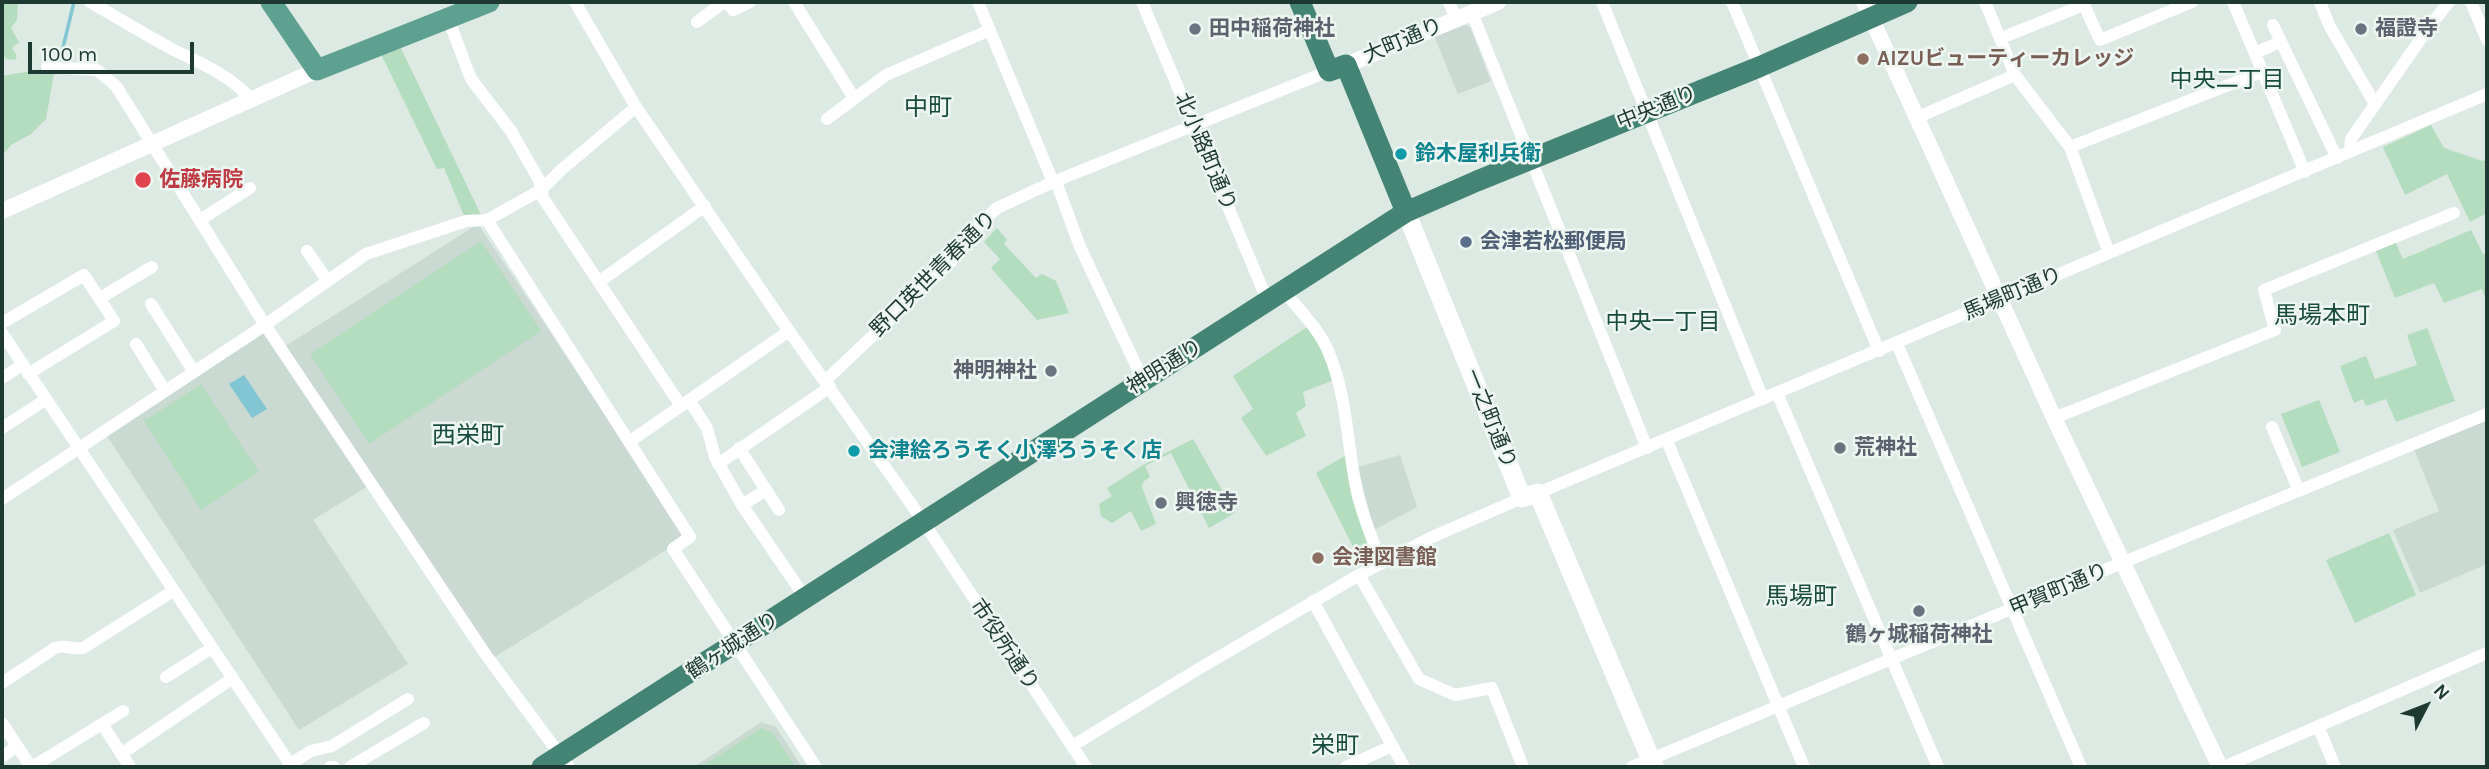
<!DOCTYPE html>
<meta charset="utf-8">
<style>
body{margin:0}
#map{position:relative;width:2489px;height:769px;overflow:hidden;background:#ddeae4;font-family:Karla,sans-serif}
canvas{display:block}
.frame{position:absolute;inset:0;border:4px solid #1e3932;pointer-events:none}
.north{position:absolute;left:2391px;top:671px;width:70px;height:70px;-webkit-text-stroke:5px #edf6f1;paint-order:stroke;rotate:48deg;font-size:19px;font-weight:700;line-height:28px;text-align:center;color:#1e3932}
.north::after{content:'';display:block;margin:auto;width:24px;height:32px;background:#1e3932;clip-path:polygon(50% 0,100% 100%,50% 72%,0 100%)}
.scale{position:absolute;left:28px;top:42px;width:166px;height:32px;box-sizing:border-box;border:4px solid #1e3932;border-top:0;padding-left:9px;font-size:21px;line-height:24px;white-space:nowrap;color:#1e3932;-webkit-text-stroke:5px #edf6f1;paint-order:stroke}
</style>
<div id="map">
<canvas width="2489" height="769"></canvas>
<div class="frame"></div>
<div class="north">N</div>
<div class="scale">100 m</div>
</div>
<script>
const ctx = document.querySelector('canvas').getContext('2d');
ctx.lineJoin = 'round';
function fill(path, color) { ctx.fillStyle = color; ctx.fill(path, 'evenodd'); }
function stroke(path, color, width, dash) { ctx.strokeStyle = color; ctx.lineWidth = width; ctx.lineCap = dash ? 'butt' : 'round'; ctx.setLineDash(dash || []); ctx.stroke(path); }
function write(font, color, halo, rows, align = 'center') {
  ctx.font = font + ' Karla,"Noto Sans JP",sans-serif'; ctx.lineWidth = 5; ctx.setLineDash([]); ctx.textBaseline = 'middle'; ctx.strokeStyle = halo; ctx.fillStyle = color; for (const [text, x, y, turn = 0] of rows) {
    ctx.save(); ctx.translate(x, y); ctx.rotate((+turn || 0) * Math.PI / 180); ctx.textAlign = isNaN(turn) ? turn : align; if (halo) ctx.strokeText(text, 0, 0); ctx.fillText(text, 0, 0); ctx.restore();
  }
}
fill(new Path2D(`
 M1464,24L1470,27L1491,81L1458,94L1434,36Z
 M478,224L687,537L493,658L284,347Z
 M262,331L368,486L313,520L408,664L299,730L107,436Z
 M2487,416V564L2420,593L2393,530L2439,511L2413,447Z
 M1400,455L1417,507L1374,530L1358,467Z
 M761,722L776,727L802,767H694Z`), '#cbd9d3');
fill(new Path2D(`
 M2,2H18L17,20L11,28L19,42L12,48L17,56L15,60L6,59L2,52Z
 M398,42L482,217L465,218L444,168L437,169L379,50Z
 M42,69L43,75L51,71L54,74L46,119L31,134L11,145L2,156V76Z
 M2431,125L2444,148L2483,161L2487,159V213L2470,222L2447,174L2405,195L2383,147Z
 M997,228L1007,240L1004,244L1036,278L1042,274L1056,281L1069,313L1037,320L991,268L1000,259L984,242Z
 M2471,230L2483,254L2487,253V302L2482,289L2444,303L2434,283L2395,298L2375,249L2395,241L2403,259Z
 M481,241L541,331L369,444L310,354Z
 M1307,327L1319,342L1334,380L1303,392L1306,406L1296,413L1306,436L1266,456L1241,418L1253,409L1233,376Z
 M2427,328L2455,401L2396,422L2386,399L2366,406L2363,399L2354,403L2340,366L2366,356L2375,379L2417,365L2407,335Z
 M201,384L259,472L201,510L144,421Z
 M2319,400L2340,452L2302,467L2281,414Z
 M1193,439L1235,513L1209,528L1171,453L1145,466L1150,477L1143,482L1142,487L1156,524L1141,531L1131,511L1112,523L1101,516L1099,504L1112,496L1107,488L1148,462Z
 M1348,454L1378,557L1362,565L1316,473Z
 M2389,533L2416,595L2355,623L2326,560Z
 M761,728L772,732L796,767H701Z`), '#b4dcbe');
fill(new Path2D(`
 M244,375L267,409L252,418L229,384Z`), '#81c6d2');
stroke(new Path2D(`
 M59,64L74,2`), '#81c6d2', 3.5);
stroke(new Path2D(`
 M90,2C116,17 143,33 170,48C199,63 229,74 251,99
 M575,2L636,107L782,321L914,508L1086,767
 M727,2L733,10L750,2
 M794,2L854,98
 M978,2L1051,177L1058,187L1080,247L1143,380
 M1142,2L1268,302
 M1449,2L1456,19
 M1602,2L1763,399
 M1732,2L1879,351
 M1985,2L2015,75L2070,147L2109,253
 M2233,2L2305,172
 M2320,2L2329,25L2375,104
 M2471,2L2487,40
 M1472,13L1647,448
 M448,18L471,79L511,131L539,180L543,198L681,406
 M697,22L724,2
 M2273,25L2337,158
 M2001,38L2084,5L2100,40L2192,2
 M2255,53L2280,42
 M47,67L97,70L116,86L265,325L486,655L569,767
 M1918,117L2015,75
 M827,119L886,75L990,30
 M2070,147L2262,72
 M2350,152L2351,139L2429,27L2449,2
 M200,220L250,188
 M487,220L690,537L673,549L816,767
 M307,251L327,280
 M600,281L705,206
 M1284,291C1299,310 1319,329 1328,351C1347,394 1347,443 1356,487C1361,514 1373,538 1381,564
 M100,298L152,267
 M151,304L194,372
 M2,323L84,275L114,321L28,374
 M2,333L292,767
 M136,344L165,391
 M1897,344L2081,767
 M2,378L22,365
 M825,381L957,256L981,223L997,208L1053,182L1329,71
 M1777,393L1938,767
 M689,400L707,428L715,457L742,505L806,599
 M2054,418L2275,330L2264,290L2454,213
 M2272,427L2299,491
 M2,428L45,400
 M1667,441L1804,767
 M629,442L789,331
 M739,448L779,510
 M718,464L830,387
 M1538,493L2487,94
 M2,499L265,325L366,254L466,221L487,220L541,190L561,170L636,107
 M742,505L766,490
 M1359,575L1419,679L1455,695L1492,688L1523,767
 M1313,601L1404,767
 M166,677L212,648
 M2,683L55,648C65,644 72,650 83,648L173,591
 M2,723L31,767
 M102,724L130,767
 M2318,726L2335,767
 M1072,746L1200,668L1359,575L1432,537L1522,498
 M121,754L233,678
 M2,757L17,746
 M290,764L311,751L332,746L408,699
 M32,767L123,711
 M330,767H334
 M350,767L424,723
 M1346,767L1392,746
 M1632,767L2136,557L2487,414
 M2224,767L2487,653`), '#fff', 12);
stroke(new Path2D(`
 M1864,2L2054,418L2220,767
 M1346,65L1498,2
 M2,211L317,70`), '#fff', 16);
stroke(new Path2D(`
 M1406,212L1522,498L1538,493L1654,767`), '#fff', 19);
stroke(new Path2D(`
 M271,2L317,70L489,2`), '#5fa190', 21);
stroke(new Path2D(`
 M1300,2L1329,71L1346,65L1406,212
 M542,767L1406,212L1477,181L1759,67L1907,2`), '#448474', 21);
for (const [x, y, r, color] of [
 [1195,29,7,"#6b7280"],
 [2361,29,7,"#6b7280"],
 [1863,59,7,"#8d6e63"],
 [1401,154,7,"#0f9aa8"],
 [143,180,9,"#e0444e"],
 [1466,242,7,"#5c6f8a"],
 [1051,371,7,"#6b7280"],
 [1840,448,7,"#6b7280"],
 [854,451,7,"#0f9aa8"],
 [1161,503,7,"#6b7280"],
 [1318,558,7,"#8d6e63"],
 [1919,611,7,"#6b7280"]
]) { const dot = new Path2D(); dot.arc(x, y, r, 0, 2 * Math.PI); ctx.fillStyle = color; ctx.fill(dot); stroke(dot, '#edf6f1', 2.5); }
write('bold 21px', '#5b616d', '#edf6f1', [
 ["田中稲荷神社",1209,29],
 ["福證寺",2375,29],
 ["神明神社",1037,371,"right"],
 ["荒神社",1854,448],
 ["興徳寺",1175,503],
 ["鶴ヶ城稲荷神社",1919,635,"center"]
], 'left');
write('21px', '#1e3932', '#edf6f1', [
 ["大町通り",1403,41,-23],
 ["中央通り",1657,108,-22],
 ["北小路町通り",1205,152,67],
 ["野口英世青春通り",934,274,-45],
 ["馬場町通り",2013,294,-23],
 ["神明通り",1165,367,-32],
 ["一之町通り",1490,419,68],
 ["甲賀町通り",2059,590,-23],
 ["市役所通り",1004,645,56],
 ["鶴ヶ城通り",733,646,-33]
]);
write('bold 21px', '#785e54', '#edf6f1', [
 ["AIZUビューティーカレッジ",1877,59],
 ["会津図書館",1332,558]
], 'left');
write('bold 21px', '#0d838f', '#edf6f1', [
 ["鈴木屋利兵衛",1415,154],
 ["会津絵ろうそく小澤ろうそく店",868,451]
], 'left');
write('bold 21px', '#be3a42', '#edf6f1', [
 ["佐藤病院",159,180]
], 'left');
write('bold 21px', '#4e5e75', '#edf6f1', [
 ["会津若松郵便局",1480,242]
], 'left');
write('23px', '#1a4b3f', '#edf6f1', [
 ["中央二丁目",2227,80],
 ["中央一丁目",1663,322]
]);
write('24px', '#1a4b3f', '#edf6f1', [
 ["中町",928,108],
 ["馬場本町",2322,316],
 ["西栄町",468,436],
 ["馬場町",1801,597],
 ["栄町",1335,746]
]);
</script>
